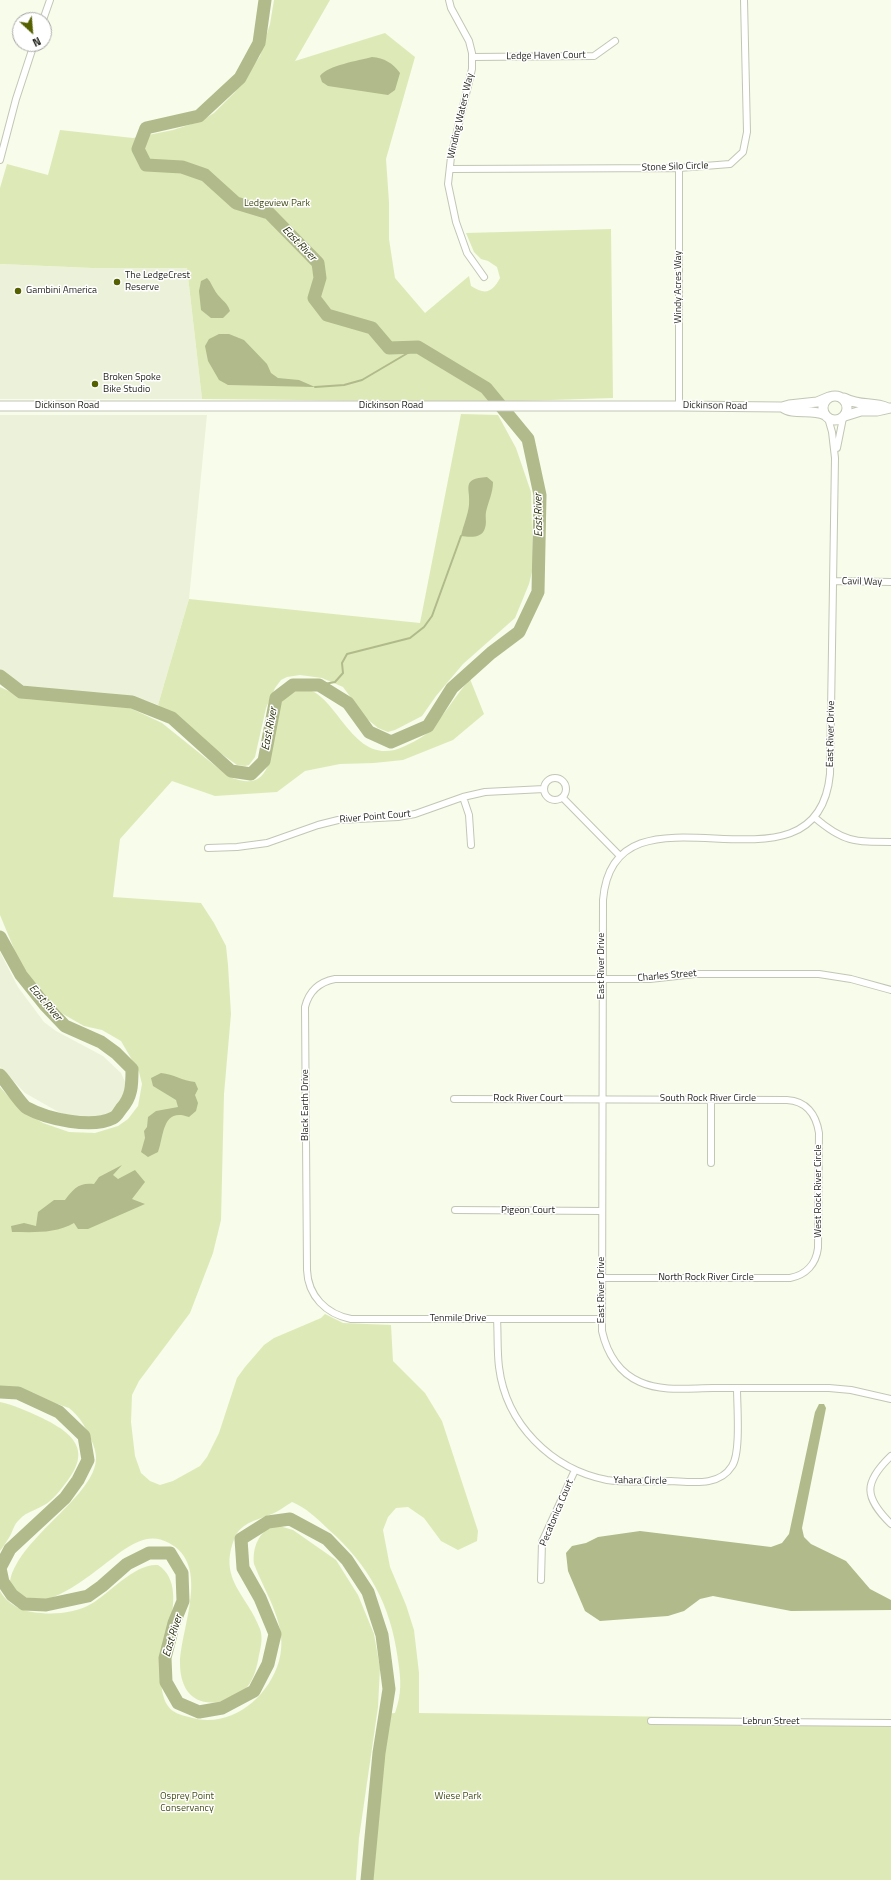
<!DOCTYPE html>
<style>
body{margin:0}
#map{position:relative;width:891px;height:1880px;overflow:hidden;background:#f8fcea;font-family:"Titillium Web",sans-serif}
canvas{display:block}
.north{position:absolute;left:12px;top:12px;width:40px;height:40px;box-sizing:border-box;background:#fff;border:1px solid #a5a6a3;border-radius:50%;rotate:154deg;font-size:11px;font-weight:700;line-height:16px;text-align:center;color:#1f201a}
.north::after{content:'';display:block;margin:auto;width:14px;height:18px;background:#556000;clip-path:polygon(50% 0,100% 100%,50% 72%,0 100%)}
</style>
<div id="map">
<canvas width="891" height="1880"></canvas>
<div class="north">N</div>
</div>
<script>
const ctx = document.querySelector('canvas').getContext('2d');
ctx.lineJoin = 'round';
function fill(path, color) { ctx.fillStyle = color; ctx.fill(path, 'evenodd'); }
function stroke(path, color, width, dash) { ctx.strokeStyle = color; ctx.lineWidth = width; ctx.lineCap = dash ? 'butt' : 'round'; ctx.setLineDash(dash || []); ctx.stroke(path); }
function write(font, color, halo, rows, align = 'center') {
  ctx.font = font + ' "Titillium Web",sans-serif'; ctx.lineWidth = 3; ctx.setLineDash([]); ctx.textBaseline = 'middle'; ctx.strokeStyle = halo; ctx.fillStyle = color; for (const [text, x, y, turn = 0] of rows) {
    ctx.save(); ctx.translate(x, y); ctx.rotate((+turn || 0) * Math.PI / 180); ctx.textAlign = isNaN(turn) ? turn : align; if (halo) ctx.strokeText(text, 0, 0); ctx.fillText(text, 0, 0); ctx.restore();
  }
}
fill(new Path2D(`
 M0,264L92,268H187L202,399H0Z
 M0,415H207L189,599L158,705L141,699L106,693L30,689L0,671Z
 M0,952L18,987L44,1022L56,1031L103,1056L121,1073L128,1088L125,1098L115,1111L109,1115L92,1118L62,1114L25,1093L0,1067Z`), '#ecf2d9');
fill(new Path2D(`
 M274,0H330L295,61L385,33L415,57L386,159L389,202V239L395,278L425,313L469,276L471,286C485,295 492,293 500,278L497,267L488,261L481,259L474,252L466,233L611,229L613,398L491,402L202,399L187,268H92L0,264V188L7,164L48,175L60,130L133,138L173,130L201,121L214,113L235,92L260,56L270,24Z
 M461,414L498,415L516,448L531,492L533,568L529,584L515,618L463,664L436,696L422,716L395,730L388,732L378,728L366,718L343,687L322,678L300,675L287,677L281,680L275,688L266,708L255,757L249,765L245,766L237,765L216,750L192,729L158,705L189,599L420,623Z
 M470,679L484,714L453,740L403,760L374,763L340,764L305,771L277,792L215,796L172,781L120,839L113,897L201,903L214,923L226,946L228,965L231,1014L224,1094L221,1220L213,1253L190,1313L139,1381L132,1395L131,1422L135,1456L141,1473L150,1481L160,1485L173,1481L200,1466L207,1457L219,1433L237,1378L245,1367L264,1345L274,1338L321,1318L325,1314L343,1323L391,1325L393,1361L425,1393L442,1421L478,1531L477,1541L458,1550L441,1541L424,1518L408,1507L396,1508L388,1517L383,1530L390,1567L406,1605L414,1630L419,1673V1713L743,1718V1726H891V1880H363L380,1725V1714L395,1713C402,1693 401,1680 398,1660C391,1605 369,1565 328,1529C318,1519 305,1507 292,1502C285,1506 279,1511 272,1514C258,1520 242,1522 235,1537C217,1580 248,1595 260,1629C263,1637 261,1647 259,1655C255,1680 247,1697 219,1702C191,1706 180,1687 180,1663C181,1627 211,1565 169,1543C152,1534 140,1540 125,1549C99,1566 31,1634 10,1581C19,1537 96,1496 96,1458C96,1450 92,1441 89,1435C84,1424 78,1415 69,1408L16,1390L0,1386V1087L19,1108L43,1123L69,1132L95,1133L118,1126L128,1119L138,1106L142,1084L139,1072L121,1041L102,1030L84,1026L63,1014L53,1005L34,985L19,961L0,915V687L26,699L92,702L128,707L162,723L228,776C271,796 271,756 275,724C276,718 276,709 280,704C282,700 286,698 289,695C291,693 296,689 299,689C337,684 350,773 405,746C413,742 422,738 428,732C444,716 455,696 470,679Z
 M0,1402C14,1405 27,1411 40,1417C69,1431 93,1447 68,1480C62,1488 57,1495 50,1501C41,1509 26,1511 19,1520C14,1524 13,1531 10,1536C7,1541 4,1546 0,1551Z
 M276,1525L293,1530L336,1560L358,1595L374,1634L380,1668L378,1707L359,1838L356,1880H0V1591C6,1602 19,1610 32,1612C51,1615 73,1614 91,1604C110,1593 135,1563 158,1565C198,1591 144,1669 168,1706C173,1713 181,1715 189,1717C229,1730 268,1699 279,1661C289,1627 266,1595 254,1564C252,1548 259,1530 276,1525Z`), '#dee9b8');
fill(new Path2D(`
 M372,57C384,58 393,63 400,73L395,90L388,95L328,86L322,82L320,76C328,65 358,61 372,57Z
 M207,278C211,282 211,284 214,289C218,298 227,301 230,311L223,318H211L201,310L199,291L201,281Z
 M219,334H229L244,340L267,364L271,373L278,378L299,380L315,387L228,385L219,380L208,361L205,346L209,339Z
 M487,477L493,482C493,493 488,502 486,512C485,517 487,523 485,528C482,539 469,537 461,536C463,526 468,515 469,505C471,488 460,479 487,477Z
 M161,1073C174,1074 182,1081 195,1082L198,1089L195,1095L198,1103L196,1111L189,1117C162,1107 164,1136 158,1152L148,1157L141,1152L145,1138L144,1131L147,1127L148,1117L156,1111L178,1107L176,1100L153,1086L151,1078Z
 M122,1165L113,1175L118,1179L135,1170L145,1182L132,1199L145,1204L88,1229H78L74,1223C55,1234 33,1232 12,1232L11,1226L24,1223L36,1226L38,1212L54,1200H65C73,1189 79,1182 94,1184L99,1177Z
 M819,1404H824L826,1408L802,1528L804,1537L811,1544L846,1561L870,1589L891,1600V1610L791,1611L713,1596L700,1599L684,1611L668,1616L600,1621L585,1611L568,1571L566,1553L572,1546L586,1543L598,1537L640,1531L771,1547L782,1543L789,1534L815,1412Z`), '#b0ba8b');
stroke(new Path2D(`
 M315,387L344,385L362,380L418,347
 M319,685L335,682L343,673L342,663L347,654L410,638L424,627L432,616L461,536`), '#b0ba8b', 2);
stroke(new Path2D(`
 M0,676L21,692L132,702L172,718L231,771L251,774L264,761L276,698L293,685H319L348,703L369,732L391,742L428,726L452,688L491,653L519,632L538,592L540,495L528,439L486,388L418,347L389,348L372,328L327,315L314,298L320,278L318,263L269,213L236,203L205,175L182,167L146,165L138,149L146,128L199,116L240,78L259,43L265,0
 M0,937L21,975L45,1005L65,1026L101,1042L116,1053L132,1069C132,1085 132,1097 121,1109C119,1112 116,1117 113,1118C92,1129 47,1119 27,1108C21,1105 7,1082 0,1075
 M0,1392L18,1393L59,1412L84,1436L88,1460L78,1480L65,1498L10,1549L0,1568L3,1582L12,1595L24,1604L46,1605L88,1596L102,1586L127,1564L149,1553H170L182,1573L183,1601L174,1623L165,1658L166,1682L178,1703L199,1712L222,1708L254,1691L268,1664L275,1634L260,1598L243,1568L241,1539L268,1522L290,1519L327,1539L347,1560L368,1592L382,1635L389,1689L379,1753L367,1880`), '#b0ba8b', 13);
const street = new Path2D(`
 M449,0L451,8L469,41L472,53V69L451,157L448,184L456,222L467,253L484,277
 M43,20L50,0
 M472,57L594,56L615,41
 M0,160L16,99L34,44
 M679,168V406
 M450,169L679,168L730,164L743,152L747,132L744,0
 M828,418L832,432L835,458L830,774C817,912 614,766 603,900L602,1331C607,1353 619,1373 640,1382C662,1392 690,1388 713,1388C752,1388 790,1388 829,1388L851,1390L891,1399
 M837,448L843,418
 M833,581L891,582
 M544 789a11 11 0 1 1 22 0a11 11 0 1 1-22 0Z
 M463,797L469,815L471,845
 M563,798L620,856
 M814,817C843,842 854,842 891,842
 M208,848L237,847L267,843L318,825L338,820L398,817L415,814L463,797L485,792L544,789
 M454,1099L787,1100C806,1101 816,1114 819,1133L818,1248C816,1264 806,1275 790,1278H602
 M711,1163V1099
 M455,1210L602,1211
 M497,1319C498,1335 497,1351 499,1367C506,1424 551,1469 607,1480C628,1483 650,1481 671,1481C692,1482 719,1487 732,1466C741,1453 737,1406 737,1388
 M602,1319H351C326,1314 308,1296 307,1270L305,1007C309,991 319,982 335,979H650L695,974H819L851,979L891,990
 M891,1456C863,1483 864,1497 891,1524
 M541,1580L542,1542L575,1470
 M651,1721L891,1723`);
const secondary = new Path2D(`
 M823 408a12 12 0 1 1 24 0a12 12 0 1 1-24 0Z
 M844,398C862,407 871,401 888,408
 M0,406H679L782,407L789,405L817,402L829,397
 M782,407C794,416 811,408 825,415
 M845,416L861,411H877L890,408`);
stroke(street, '#c2c6b5', 8);
stroke(secondary, '#c2c6b5', 11);
stroke(street, '#fff', 6);
stroke(secondary, '#fff', 9);
for (const [x, y, r, color] of [
 [117,282,4,"#556000"],
 [18,291,4,"#556000"],
 [95,384,4,"#556000"]
]) { const dot = new Path2D(); dot.arc(x, y, r, 0, 2 * Math.PI); ctx.fillStyle = color; ctx.fill(dot); stroke(dot, '#fff', 1.5); }
write('10px', '#1f201a', '#fff', [
 ["Ledge Haven Court",546,56,-1],
 ["Winding Waters Way",461,116,-77],
 ["Stone Silo Circle",675,167,-2],
 ["Windy Acres Way",679,287,-90],
 ["Dickinson Road",67,406],
 ["Dickinson Road",391,406],
 ["Dickinson Road",715,406,1],
 ["Cavil Way",862,582,1],
 ["East River Drive",831,734,-89],
 ["River Point Court",375,817,-5],
 ["East River Drive",602,966,-90],
 ["Charles Street",667,976,-5],
 ["Rock River Court",528,1099],
 ["South Rock River Circle",708,1099],
 ["Black Earth Drive",306,1105,-90],
 ["West Rock River Circle",819,1191,-90],
 ["Pigeon Court",528,1211],
 ["North Rock River Circle",706,1278],
 ["East River Drive",602,1290,-90],
 ["Tenmile Drive",458,1319],
 ["Yahara Circle",640,1481,1],
 ["Pecatonica Court",557,1513,-67],
 ["Lebrun Street",771,1722]
]);
write('10px', '#454d17', '#fff', [
 ["Ledgeview Park",277,204],
 ["Osprey Point",187,1797],
 ["Conservancy",187,1809],
 ["Wiese Park",458,1797]
]);
write('10px', '#1f201a', '#fff', [
 ["The LedgeCrest",125,276],
 ["Reserve",125,288],
 ["Gambini America",26,291],
 ["Broken Spoke",103,378],
 ["Bike Studio",103,390]
], 'left');
write('italic 11px', '#2a300b', '#fff', [
 ["East River",299,244,46],
 ["East River",539,515,-91],
 ["East River",270,729,-79],
 ["East River",45,1003,49],
 ["East River",173,1636,-73]
]);
</script>
